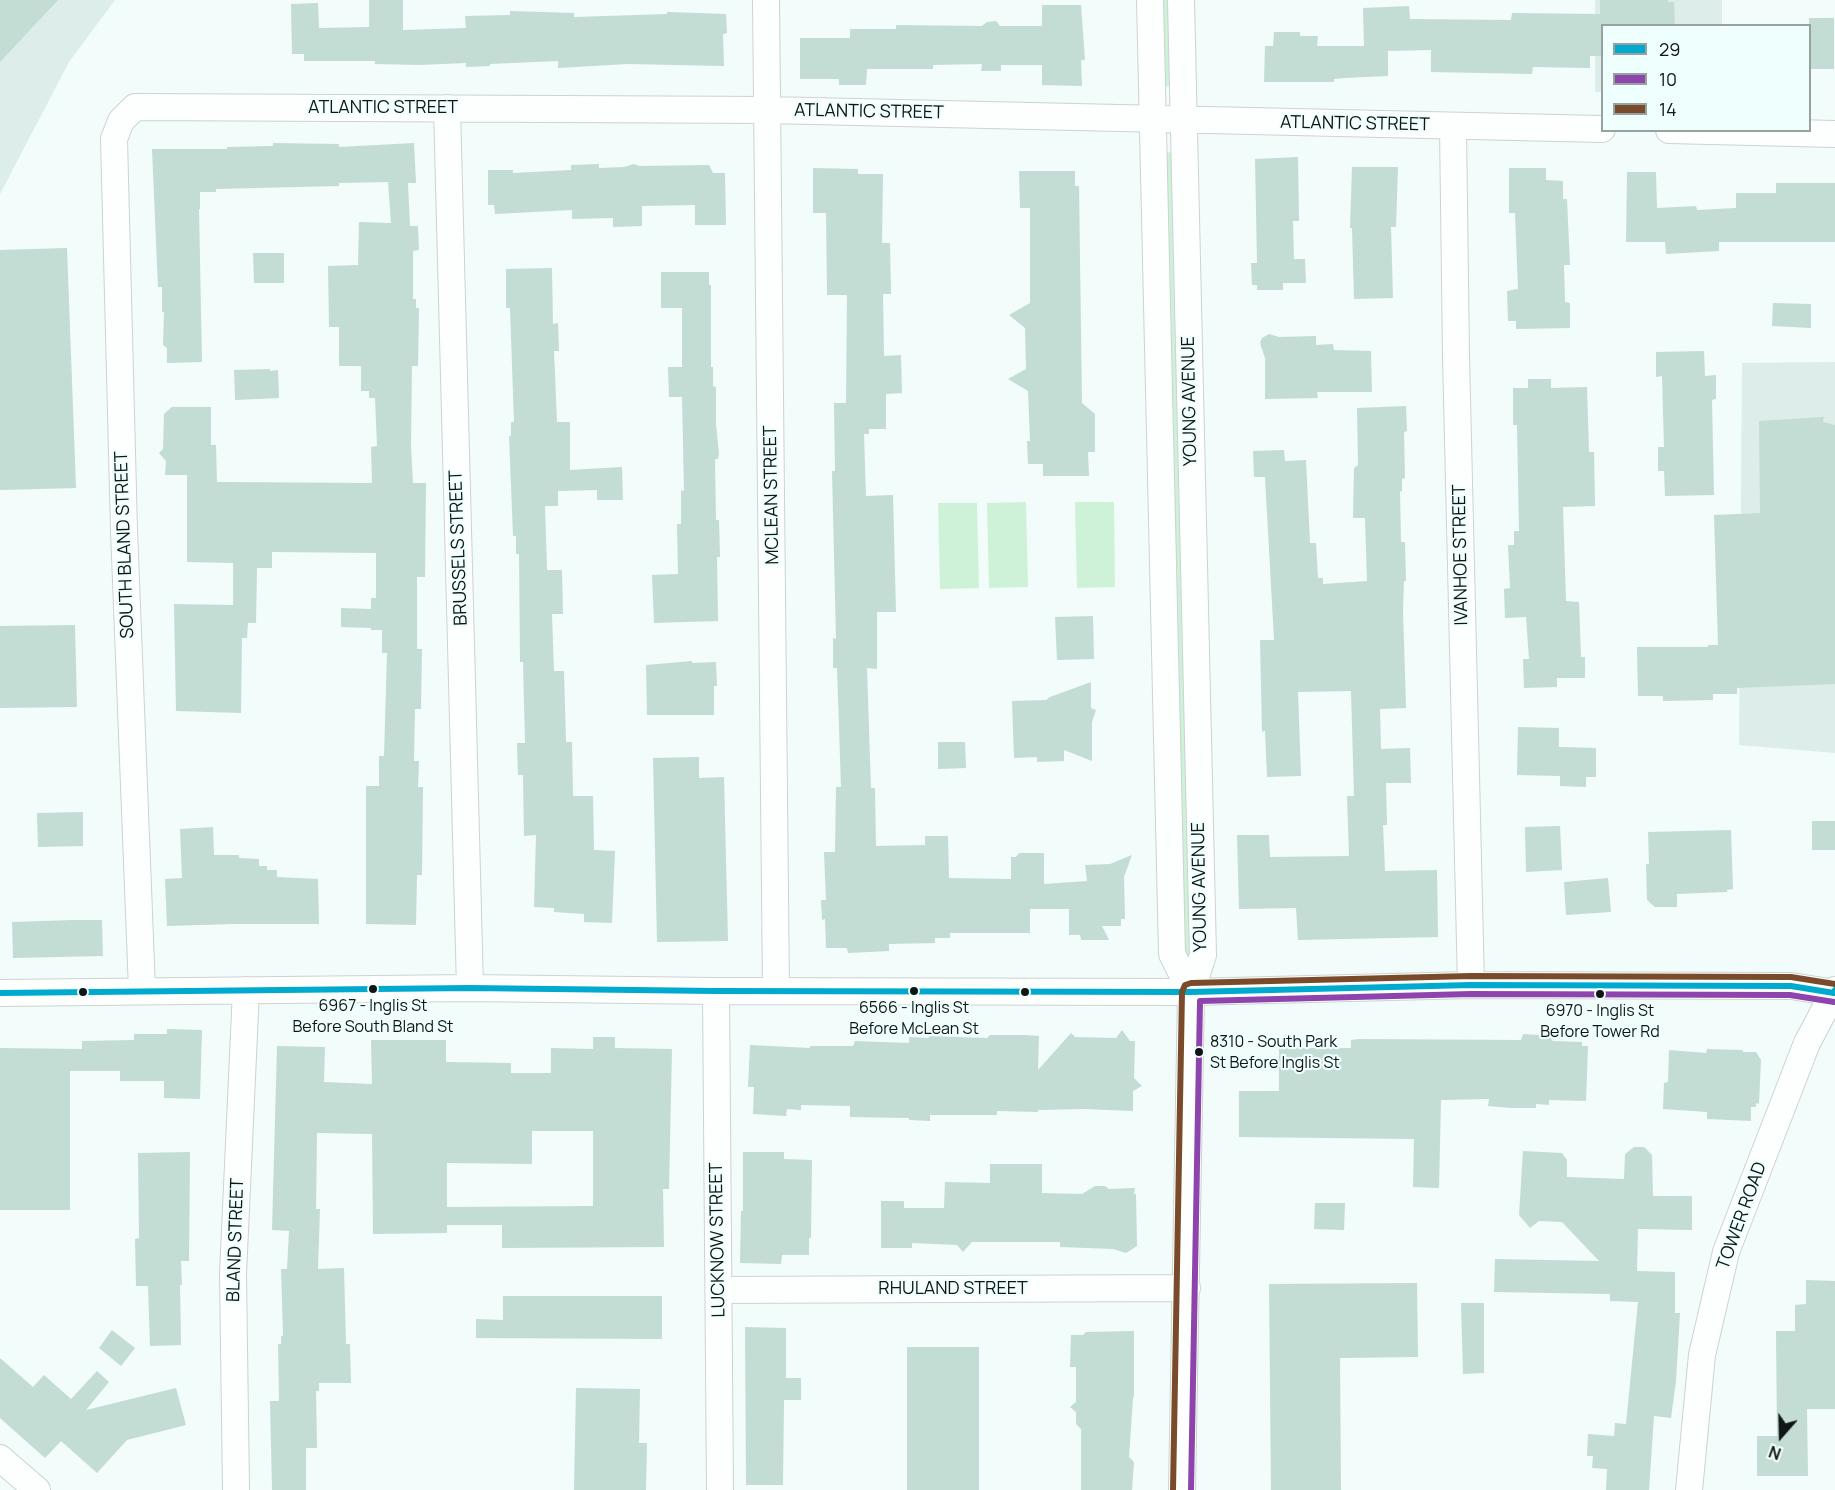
<!DOCTYPE html>
<style>
body{margin:0}
#map{position:relative;width:1835px;height:1490px;overflow:hidden;background:#f2fcfa;font-family:Manrope,sans-serif}
canvas{display:block}
.legend{position:absolute;left:1601px;top:24px;width:210px;height:108px;box-sizing:border-box;background:#effffd;border:2px solid #96a2a0;margin:0;padding:8px 10px;list-style:none;font-size:18px;color:#101615}
.legend li{display:flex;align-items:center;gap:12px;height:30px}
.legend b{width:30px;border:2px solid #96a2a0}
.north{position:absolute;left:1751px;top:1406px;width:60px;height:60px;-webkit-text-stroke:4px #effffd;paint-order:stroke;rotate:200deg;font-size:16px;font-weight:700;line-height:24px;text-align:center;color:#101615}
.north::after{content:'';display:block;margin:auto;width:21px;height:27px;background:#101615;clip-path:polygon(50% 0,100% 100%,50% 72%,0 100%)}
</style>
<div id="map">
<canvas width="1835" height="1490"></canvas>
<ul class="legend">
<li><b style="height:8px;background:#00a9ce"></b>29</li>
<li><b style="height:8px;background:#8e44ad"></b>10</li>
<li><b style="height:8px;background:#7a4b2a"></b>14</li>
</ul>
<div class="north">N</div>
</div>
<script>
const ctx = document.querySelector('canvas').getContext('2d');
ctx.lineJoin = 'round';
function fill(path, color) { ctx.fillStyle = color; ctx.fill(path, 'evenodd'); }
function stroke(path, color, width, dash) { ctx.strokeStyle = color; ctx.lineWidth = width; ctx.lineCap = dash ? 'butt' : 'round'; ctx.setLineDash(dash || []); ctx.stroke(path); }
function write(font, color, halo, rows, align = 'center') {
  ctx.font = font + ' Manrope,sans-serif'; ctx.lineWidth = 4.5; ctx.setLineDash([]); ctx.textBaseline = 'middle'; ctx.strokeStyle = halo; ctx.fillStyle = color; for (const [text, x, y, turn = 0] of rows) {
    ctx.save(); ctx.translate(x, y); ctx.rotate((+turn || 0) * Math.PI / 180); ctx.textAlign = isNaN(turn) ? turn : align; if (halo) ctx.strokeText(text, 0, 0); ctx.fillText(text, 0, 0); ctx.restore();
  }
}
fill(new Path2D(`
 M0,0H115L69,62L0,194Z
 M1595,0H1722V25L1602,26V92H1595Z
 M1835,362V753L1739,745L1742,363Z`), '#dcedea');
fill(new Path2D(`
 M1161,0H1169L1171,85L1166,87L1163,85Z
 M1169,152L1173,154L1192,951L1189,958L1184,956L1166,154Z
 M1026,502L1028,587L989,588L987,503Z
 M1075,502H1114L1115,587L1077,588Z
 M938,503H977L979,588L940,589Z`), '#cef2d7');
fill(new Path2D(`
 M0,0H58L0,62Z
 M369,0H403V30L466,28L465,16L510,15V11L574,13V17L667,14V12L726,14L727,33L723,34L724,66L628,64L558,68V61L490,64V66L466,67V63L419,65L375,64V61H304V54H292L291,4L318,3L319,28L369,27Z
 M1600,0H1668V2H1674L1675,26H1602V56H1590V68L1533,67L1532,74L1431,72V50L1388,51V76L1344,78L1334,79V82H1264L1265,46H1273L1274,32H1300V36H1318L1317,46H1364L1363,8L1409,6L1410,19L1511,20L1512,13L1600,14Z
 M1042,5H1081L1085,60H1081L1082,86L1042,85V65H1001V71H981L982,64L933,65V69H867L866,85H839V79H800V38H850V29H896V25L982,26L987,22L996,21L1000,26H1042Z
 M1809,18H1834V69H1809Z
 M273,143L339,144V147L414,143L416,183H408L410,226H418L419,250L413,251V299H416V308H419L418,366H412L411,446L413,483H426L425,577H417V649H422L421,709H415L414,761H419L418,787H423L422,875H417L416,925L366,924V786H379V756H384L387,653H382V630H371V628L341,627V608L371,609V598H376V553L272,552V568H257L256,623H248L247,638H242L241,713L176,711L174,604L233,605V563L187,562V475H165L166,461L159,453L163,449L164,414L172,407H211V445H216L217,482L372,483L371,447L377,446L375,398H369V391H361V366H339V327H329L328,266L358,265L359,222L391,223L388,182L339,183V186L216,189V192H200V209H199L202,362L167,363V348L163,345L164,312H162V287H158L152,149H227V147L273,146Z
 M1298,157L1299,221H1293L1294,259H1305L1306,283H1283V290H1257V285H1252L1251,263H1257L1255,159Z
 M599,164V168L624,167L634,164L639,166L709,165L713,173H725L726,225H695V205L642,206V226L613,227V218L572,219V210L495,214L494,205H488V170H513V173L571,170V165Z
 M1352,167H1398L1396,227H1391L1393,298L1354,299L1352,228H1350Z
 M813,168L858,169V174H883L882,243H890L891,294H883L884,356L901,355L902,393L886,394V429H869V434H864L866,496L893,495L896,612H877V669L867,668L871,788H875L876,846L925,845V836H948L949,878L1011,879V857H1016L1019,853H1044V884L1087,881L1085,865L1110,864L1132,855L1124,877L1125,919H1121V926H1102L1109,940H1081L1080,935H1069V909H1030V933H950V938H935V943L889,944V951L848,953L847,948H826L825,919L822,920L821,900H826L824,852H835L836,787H841L837,668H833V638L836,639L832,471H835L834,406V403H846L847,295H827L826,213H813Z
 M1509,168H1546V180L1563,181V199H1567L1570,265H1564L1565,302L1570,303V328L1516,329V321H1508L1507,291L1518,289L1515,213H1509Z
 M1019,171H1075V186H1079L1082,403L1095,414V452H1088L1089,476H1043V464H1028L1027,441H1030L1028,391L1008,379L1026,369L1025,328L1009,315L1030,303V208H1020Z
 M1627,172H1656L1657,208L1696,206L1697,210L1736,208V193H1776V183H1835V242H1719V251L1666,254L1665,242H1626Z
 M67,248L76,488L0,490V250Z
 M253,253H284V283H254Z
 M552,268L553,324L558,323L559,351H554L557,422H570V470L622,467L623,500H597V490L558,491V506H545L547,570H562L563,614H552L554,671H564L566,742H572L573,796H593L594,850L615,851L612,923L584,922V914L554,912V908L534,907L536,835L524,836L523,775H518L517,743H525L523,662H520L519,554H516V536H513L509,436H511V422H514L510,308H506V269Z
 M661,272H709V285H711V367H713V386L716,387V424L719,454L718,459H715L716,520H719L720,557H717L718,621L654,623L652,575L678,574L677,524H681V490L684,491L682,397H669L668,367H682V308H661Z
 M1773,303L1811,304V328L1772,326Z
 M1269,334L1279,337L1316,336V345L1333,344L1334,350L1371,351L1372,392H1317L1318,398L1265,399V358L1260,343L1262,338Z
 M1704,351L1705,376L1716,375V399L1712,400L1714,495L1665,496L1664,471H1658V447H1664L1662,376L1656,377V352Z
 M270,369V371L278,370L279,398L235,400L234,370Z
 M1528,379H1551V388L1587,387L1589,452H1594L1595,506L1563,507L1566,601L1579,602L1581,657H1585V678H1557V687L1524,688L1523,659H1529L1526,617L1505,618L1504,589L1510,588L1508,545H1514V531H1519L1517,425H1513V388H1528Z
 M1406,406L1407,431L1404,432L1405,478L1402,479V492L1400,491L1401,542H1405L1406,581H1404L1403,610L1406,708L1380,709L1381,749L1410,748L1411,783H1386L1387,825H1383L1385,871L1437,870L1438,937L1298,940L1296,908L1239,909L1237,835H1269L1270,857L1349,856L1347,796H1354L1351,691L1298,692L1301,776L1267,777L1265,731L1262,732L1260,640H1274L1265,477H1254L1253,451L1284,450L1285,461L1306,460L1310,543H1316L1318,578H1323V584L1367,581L1365,518H1353L1354,468L1358,465L1357,408Z
 M1824,417L1823,422L1835,425V684L1737,688V694H1713V700L1663,701V696H1638L1637,647H1708V645H1718L1714,515L1760,513L1759,421Z
 M1093,616L1094,659L1057,660L1055,617Z
 M75,625L77,707L0,708V626Z
 M692,661V663L716,662L717,686H714V715H647L646,665Z
 M1091,682V708L1096,710L1092,722V761L1064,750V761L1037,762V757L1014,758L1012,701L1046,700L1050,697Z
 M1518,727L1559,728V747L1596,748V777H1586V787L1560,786V776L1517,775Z
 M938,742H965L966,768L938,769Z
 M699,757V778L724,777L728,941L657,942L653,758Z
 M83,812V846L38,847L37,813Z
 M1812,821H1835V850H1812Z
 M1560,826L1562,870L1526,872L1525,827Z
 M213,827L214,855H239V858L259,859V866H267V870H277V877L318,879L319,924H234L167,926L165,879L182,878L180,829Z
 M1731,830L1733,889L1727,890V892L1677,894V907H1655L1647,900L1646,864H1649L1648,832Z
 M1608,878L1611,912L1566,915L1564,882Z
 M73,920H102L103,956L13,958L12,922Z
 M167,1029L202,1030L200,1099L164,1098V1081H120V1071H70V1210H0V1048L82,1049V1041L134,1040V1034H167Z
 M1122,1030L1130,1041H1135L1134,1078L1142,1086L1133,1091V1111L1083,1109L1038,1110V1112L997,1111V1115H930V1121L909,1120V1118L850,1117V1106L801,1105V1110L787,1109L786,1116L753,1114L754,1087H748L750,1045L810,1048V1046H853L855,1041L909,1043V1037L928,1038L930,1036L987,1038L990,1035H1025L1039,1036L1038,1070L1071,1033L1075,1037L1116,1038Z
 M1545,1031L1553,1041L1582,1042V1046H1588L1586,1101L1549,1100V1105L1536,1104V1108H1511L1488,1106L1489,1099L1441,1100L1439,1188L1413,1187L1414,1139L1239,1137V1091H1279V1048H1351V1040L1359,1039L1521,1040L1523,1034L1539,1035Z
 M593,1037H615V1048L672,1049L669,1189H663L664,1247L502,1248V1225H447V1233L373,1234L372,1134L317,1133L316,1209H320L318,1269L344,1268L346,1344H350L351,1383H319V1391H316L317,1448H306V1490H272L270,1401H279L278,1344H281V1336H283L281,1269H287L289,1231L272,1230L277,1046L325,1047L324,1082L372,1084L371,1040H446V1062L511,1063V1073H551V1048L593,1049ZM532,1131H593V1206L447,1207V1163L532,1164Z
 M1707,1049L1743,1050V1052H1756L1761,1060L1759,1104L1756,1103V1107H1751V1121L1707,1119V1112L1663,1109L1664,1083L1668,1082L1669,1050L1706,1053Z
 M1634,1147H1644L1652,1155L1653,1196H1692V1230L1638,1229L1637,1271L1675,1272V1313H1680L1676,1381L1671,1418L1654,1416L1649,1490H1606L1607,1469L1592,1468L1593,1456H1587L1588,1434L1614,1436L1615,1423L1626,1424L1638,1302L1610,1301V1294L1494,1292L1495,1259L1599,1261L1562,1222L1539,1221L1530,1228L1519,1215L1523,1151L1562,1153L1567,1160V1177L1624,1179L1625,1154Z
 M190,1152L189,1261H181L182,1285H180L181,1345L150,1346L148,1286H136L135,1239L139,1238L138,1153Z
 M743,1152H784V1159L812,1160L811,1238H809V1255H782L781,1264L740,1263L741,1211H743Z
 M990,1164H1042V1193L1082,1194L1095,1186H1105L1109,1189L1135,1188L1134,1194H1136L1137,1246L1126,1253L1113,1249L1060,1247V1242H972L963,1252L957,1245L912,1243V1248H881V1201H904V1208H944L945,1182L990,1183Z
 M1315,1203H1345L1344,1230L1314,1229Z
 M1806,1280L1835,1281V1409H1807L1808,1476H1757V1436H1777L1776,1331H1795V1305L1806,1304Z
 M1417,1283L1418,1357L1340,1358L1341,1490H1271L1269,1284Z
 M503,1296H662V1339L476,1338V1319L503,1320Z
 M1461,1303H1484V1373L1463,1374Z
 M745,1327L786,1328V1378H801V1400H784L783,1485H746Z
 M112,1330L135,1348L121,1366L99,1348Z
 M1134,1331V1396L1133,1398L1129,1457L1134,1462L1132,1490H1081V1429L1076,1424V1412L1070,1407L1076,1402V1367H1070L1071,1335H1083L1086,1332Z
 M907,1347H979V1490H907Z
 M0,1358L33,1387L44,1375L71,1399L97,1371L109,1382L86,1410L176,1388L186,1425L127,1440L97,1473L61,1441L45,1458L0,1418Z
 M576,1388L640,1389L639,1443H647L646,1490H574Z`), '#c3dcd4');
const minor = new Path2D(`
 M766,0L776,991
 M1150,0L1172,954L1191,992
 M1181,0L1203,955L1191,992L1182,1490
 M447,108L470,988
 M1453,126L1456,356L1471,985
 M1669,130L1835,134
 M142,990L124,530L114,139L121,121L135,107L768,110L1602,129
 M716,991L720,1490
 M0,993L470,988L716,991L1191,992L1471,985L1791,986L1835,993
 M719,1290L1187,1288
 M0,1458L37,1490
 M236,1490L233,1274L246,990
 M1689,1490L1702,1355L1726,1252L1807,1043L1835,990`);
stroke(minor, '#ccd3d1', 28);
stroke(minor, '#fdfffe', 26);
stroke(new Path2D(`
 M0,993L470,988L716,991L1191,992L1471,985L1791,986L1834,993L1835,990`), '#00a9ce', 6);
stroke(new Path2D(`
 M1191,1490L1200,1001L1471,994L1790,995L1834,1002`), '#8e44ad', 6);
stroke(new Path2D(`
 M1173,1490L1182,992L1185,985L1191,983L1471,976L1791,977L1835,984`), '#7a4b2a', 6);
for (const [x, y, r, color] of [
 [373,989,5,"#101615"],
 [914,991,5,"#101615"],
 [83,992,5,"#101615"],
 [1025,992,5,"#101615"],
 [1600,994,5,"#101615"],
 [1199,1052,5,"#101615"]
]) { const dot = new Path2D(); dot.arc(x, y, r, 0, 2 * Math.PI); ctx.fillStyle = color; ctx.fill(dot); stroke(dot, '#effffd', 2); }
write('16px', '#101615', '#effffd', [
 ["6967 - Inglis St",373,1007],
 ["Before South Bland St",373,1028],
 ["6566 - Inglis St",914,1009],
 ["Before McLean St",914,1030],
 ["6970 - Inglis St",1600,1012],
 ["Before Tower Rd",1600,1033],
 ["8310 - South Park",1210,1043,"left"],
 ["St Before Inglis St",1210,1064,"left"]
]);
write('18px', '#101615', '#effffd', [
 ["ATLANTIC STREET",383,108],
 ["ATLANTIC STREET",869,112,1],
 ["ATLANTIC STREET",1355,124,1],
 ["YOUNG AVENUE",1190,401,-91],
 ["MCLEAN STREET",772,495,-91],
 ["SOUTH BLAND STREET",125,545,-92],
 ["BRUSSELS STREET",459,548,-92],
 ["IVANHOE STREET",1461,555,-91],
 ["YOUNG AVENUE",1200,887,-91],
 ["TOWER ROAD",1742,1216,-70],
 ["BLAND STREET",236,1240,-88],
 ["LUCKNOW STREET",718,1240,-91],
 ["RHULAND STREET",953,1289]
]);
</script>
